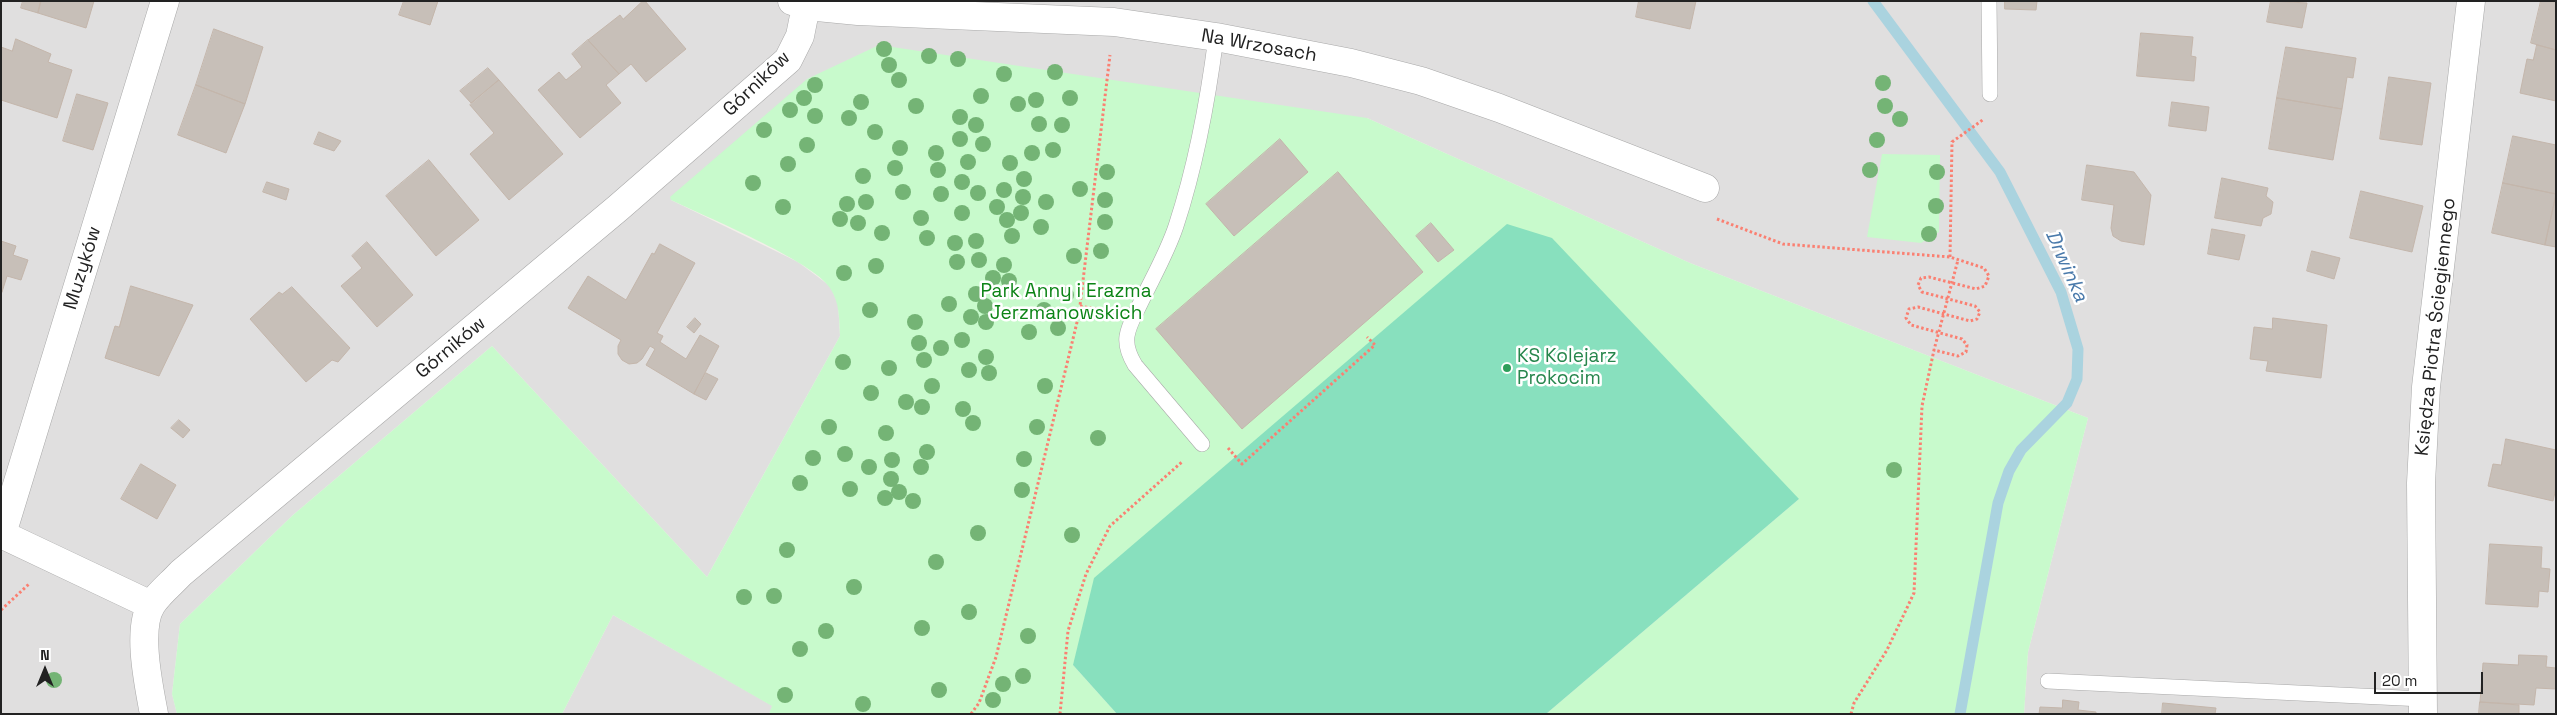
<!DOCTYPE html>
<meta charset="utf-8">
<style>
body{margin:0}
#map{position:relative;width:2557px;height:715px;overflow:hidden;background:#f2efe9;font-family:"Space Grotesk",sans-serif}
canvas{display:block}
.frame{position:absolute;inset:0;border:2px solid #222;pointer-events:none}
.north{position:absolute;left:20px;top:645px;width:50px;height:50px;-webkit-text-stroke:4px #fff;paint-order:stroke;rotate:0deg;font-size:14px;font-weight:700;line-height:20px;text-align:center;color:#222}
.north::after{content:'';display:block;margin:auto;width:18px;height:22px;background:#222;clip-path:polygon(50% 0,100% 100%,50% 72%,0 100%)}
.scale{position:absolute;left:2374px;top:672px;width:109px;height:22px;box-sizing:border-box;border:2px solid #222;border-top:0;padding-left:6px;font-size:15px;line-height:18px;white-space:nowrap;color:#222;-webkit-text-stroke:4px #fff;paint-order:stroke}
</style>
<div id="map">
<canvas width="2557" height="715"></canvas>
<div class="frame"></div>
<div class="north">N</div>
<div class="scale">20 m</div>
</div>
<script>
const ctx = document.querySelector('canvas').getContext('2d');
ctx.lineJoin = 'round';
function fill(path, color) { ctx.fillStyle = color; ctx.fill(path, 'evenodd'); }
function stroke(path, color, width, dash) { ctx.strokeStyle = color; ctx.lineWidth = width; ctx.lineCap = dash ? 'butt' : 'round'; ctx.setLineDash(dash || []); ctx.stroke(path); }
function write(font, color, halo, rows, align = 'center') {
  ctx.font = font + ' "Space Grotesk",sans-serif'; ctx.lineWidth = 5; ctx.setLineDash([]); ctx.textBaseline = 'middle'; ctx.strokeStyle = halo; ctx.fillStyle = color; for (const [text, x, y, turn = 0] of rows) {
    ctx.save(); ctx.translate(x, y); ctx.rotate((+turn || 0) * Math.PI / 180); ctx.textAlign = isNaN(turn) ? turn : align; if (halo) ctx.strokeText(text, 0, 0); ctx.fillText(text, 0, 0); ctx.restore();
  }
}
fill(new Path2D(`
 M1,1H2556V714H2024L2028,652L2088,418L1690,263L1367,118L671,200L798,262L830,286L838,303L840,336L707,577L492,346L293,515L180,624L172,694L177,714H1Z
 M613,615L773,706L769,714H562Z`), '#e0dfdf');
fill(new Path2D(`
 M879,45L1367,118L1690,263L2088,418L2028,652L2024,714H1546L1799,499L1073,665L1117,714H769L772,706L613,615L562,714H177L172,694L180,624L293,515L492,346L707,577L840,336C839,319 840,303 830,288C813,261 704,216 671,200L670,197L807,79Z
 M1882,154L1940,155L1939,232L1921,243L1867,237Z`), '#c8facc');
fill(new Path2D(`
 M1507,224L1552,238L1799,499L1546,714H1117L1073,665L1094,578Z`), '#88e0be');
stroke(new Path2D(`
 M1873,1L2000,172L2061,292L2078,349L2077,379L2067,403L2021,450L2009,471L1998,503L1960,714`), '#aad3df', 11);
const building = new Path2D(`
 M23,1H41L38,13L21,8Z
 M41,1H94L86,28L38,13Z
 M404,1H438L430,25L399,15Z
 M643,1H645L686,49L646,82L631,64L619,74L588,40L620,15L623,19Z
 M1639,1H1696L1690,29L1636,17Z
 M2005,1H2037L2036,10L2005,9Z
 M2271,1L2307,3L2302,28L2267,22Z
 M2541,1L2556,2V50L2531,43Z
 M214,29L263,47L245,104L196,85Z
 M2141,33L2193,37L2191,56L2196,57L2194,81L2137,76Z
 M16,39L51,54L48,62L72,70L57,118L1,100V47L12,51Z
 M588,40L619,74L606,85L621,103L580,138L538,90L559,72L566,80L582,67L572,54Z
 M2537,45L2556,50V101L2520,93L2527,59L2533,60Z
 M2286,47L2356,58L2353,78L2347,77L2342,109L2277,98Z
 M488,68L499,80L471,103L460,91Z
 M2389,77L2431,83L2422,145L2380,139Z
 M499,80L563,154L509,200L470,154L494,133L470,105Z
 M196,85L245,104L226,153L178,135Z
 M77,94L108,103L93,150L63,141Z
 M2277,98L2342,109L2333,160L2269,149Z
 M2172,102L2209,107L2206,131L2169,126Z
 M319,132L341,141L334,151L314,144Z
 M2513,136L2556,145V194L2503,183Z
 M1280,139L1308,172L1234,236L1206,204Z
 M429,160L479,220L436,256L386,196Z
 M2087,165L2134,172L2151,195L2144,245L2121,241L2113,236L2111,228L2114,205L2082,200Z
 M1338,172L1423,272L1242,429L1156,329Z
 M2222,178L2268,188L2266,196L2273,202L2271,214L2263,218L2261,226L2215,218Z
 M267,182L289,189L286,200L263,192Z
 M2503,183L2556,194L2545,245L2492,233Z
 M2361,191L2423,206L2412,252L2350,238Z
 M2556,196V247L2545,245Z
 M1431,223L1454,250L1438,262L1416,236Z
 M2212,229L2245,235L2239,260L2208,254Z
 M1,241L16,246L13,255L28,260L21,280L7,276L2,292Z
 M367,242L413,295L377,327L341,286L362,268L352,256Z
 M660,244L695,263L657,333L663,336L660,342L686,359L700,335L719,346L694,394L646,365L655,349L650,346L642,359L637,363L629,364L622,360L618,354V346L621,340L568,308L588,276L626,300L652,253L654,254Z
 M2312,251L2340,258L2334,279L2307,271Z
 M131,286L193,305L159,376L105,358L115,326L119,327Z
 M292,287L350,348L338,362L332,360L306,382L250,319L279,292L282,294Z
 M695,318L701,324L694,333L687,327Z
 M2273,318L2327,325L2321,378L2266,371L2268,361L2250,359L2254,327L2272,329Z
 M706,373L718,379L706,400L694,394Z
 M179,420L190,430L183,438L171,428Z
 M2506,439L2556,450V488L2553,501L2488,486L2493,464L2501,465Z
 M141,464L176,485L157,519L121,499Z
 M2490,544L2542,547L2541,568L2550,569L2548,592L2539,591L2538,607L2486,604Z
 M2519,655L2547,656L2546,667L2556,668V689L2536,688L2534,705L2480,702L2483,663L2518,665Z
 M2063,700L2079,702L2078,710L2096,712V714H2039L2040,707L2062,708Z
 M2480,702L2519,705V714H2479Z
 M2163,703L2216,708L2215,714H2162Z`);
fill(building, '#c7bfb8');
stroke(building, '#c4b6ab', 1);
const service = new Path2D(`
 M1989,1L1990,94
 M1202,444L1135,365C1119,339 1129,327 1141,302C1153,277 1167,253 1176,226C1196,165 1208,100 1216,37
 M2048,681L2423,699`);
const minor = new Path2D(`
 M792,1L807,6L858,11L1114,22L1216,37L1351,63L1421,81L1499,108L1705,188
 M1,534L151,605
 M2,534L165,1
 M154,714C149,687 136,628 152,604C159,593 172,583 181,573L618,208L788,60L800,36L807,1
 M2423,714L2421,483L2426,387L2471,1`);
stroke(service, '#a9a9a9', 16);
stroke(minor, '#a9a9a9', 29);
stroke(new Path2D(`
 M1717,219L1783,244L1950,257L1984,268L1989,276L1985,286L1976,289L1929,277L1921,278L1918,285L1922,292L1975,306L1980,312L1977,319L1970,321L1918,307L1909,309L1906,318L1911,325L1962,339L1967,345L1966,352L1958,356L1934,350
 M1950,257L1952,142L1984,119
 M1080,306L1106,311
 M1228,448L1242,464L1375,345L1367,337
 M1,610L29,584
 M971,714L979,703L996,657L1079,314L1110,55
 M1060,714L1068,631L1086,574L1110,526L1183,461
 M1851,714L1854,703L1887,650L1914,593L1922,406L1934,350L1958,260`), '#fa8072', 3, [2.5, 2.5]);
stroke(service, '#fff', 15);
stroke(minor, '#fff', 28);
ctx.fillStyle = '#74b475';
for (const [x, y] of [
 [884,49],
 [929,56],
 [958,59],
 [889,65],
 [1055,72],
 [1004,74],
 [899,80],
 [1883,83],
 [815,85],
 [981,96],
 [804,98],
 [1070,98],
 [1036,100],
 [861,102],
 [1018,104],
 [916,106],
 [1885,106],
 [790,110],
 [815,116],
 [960,117],
 [849,118],
 [1900,119],
 [1039,124],
 [976,125],
 [1062,125],
 [764,130],
 [875,132],
 [960,139],
 [1877,140],
 [983,144],
 [807,145],
 [900,148],
 [1053,150],
 [936,153],
 [1032,153],
 [968,162],
 [1010,163],
 [788,164],
 [895,168],
 [938,170],
 [1870,170],
 [1107,172],
 [1937,172],
 [863,176],
 [1024,179],
 [962,182],
 [753,183],
 [1080,189],
 [1004,190],
 [903,192],
 [978,193],
 [941,194],
 [1023,197],
 [1105,200],
 [866,202],
 [1046,202],
 [847,204],
 [1936,206],
 [783,207],
 [997,207],
 [962,213],
 [1021,213],
 [921,218],
 [840,219],
 [1007,220],
 [1105,222],
 [858,223],
 [1041,227],
 [882,233],
 [1929,234],
 [1012,236],
 [927,238],
 [976,241],
 [955,243],
 [1101,251],
 [1074,256],
 [979,260],
 [957,262],
 [1004,265],
 [876,266],
 [844,273],
 [993,278],
 [1009,281],
 [976,294],
 [1066,295],
 [949,304],
 [985,306],
 [870,310],
 [1044,310],
 [971,317],
 [915,322],
 [986,322],
 [1058,328],
 [1029,332],
 [962,340],
 [919,343],
 [941,348],
 [986,357],
 [924,360],
 [843,362],
 [889,368],
 [969,370],
 [989,373],
 [932,386],
 [1045,386],
 [871,393],
 [906,402],
 [922,407],
 [963,409],
 [973,423],
 [829,427],
 [1037,427],
 [886,433],
 [1098,438],
 [927,452],
 [845,454],
 [813,458],
 [1024,459],
 [892,460],
 [869,467],
 [921,467],
 [1894,470],
 [891,479],
 [800,483],
 [850,489],
 [1022,490],
 [899,492],
 [885,498],
 [913,501],
 [978,533],
 [1072,535],
 [787,550],
 [936,562],
 [854,587],
 [774,596],
 [744,597],
 [969,612],
 [922,628],
 [826,631],
 [1028,636],
 [800,649],
 [1023,676],
 [54,680],
 [1003,684],
 [939,690],
 [785,695],
 [993,700],
 [863,704]
]) { ctx.beginPath(); ctx.arc(x, y, 8, 0, 2 * Math.PI); ctx.fill(); }
for (const [x, y, r, color] of [
 [1507,368,5,"#2e9e5b"]
]) { const dot = new Path2D(); dot.arc(x, y, r, 0, 2 * Math.PI); ctx.fillStyle = color; ctx.fill(dot); stroke(dot, '#fff', 2); }
write('19px', '#222', '#fff', [
 ["Na Wrzosach",1259,46,10],
 ["Górników",757,84,-44],
 ["Muzyków",83,268,-73],
 ["Księdza Piotra Ściegiennego",2436,327,-84],
 ["Górników",451,348,-40]
]);
write('19px', '#0c8416', '#fff', [
 ["Park Anny i Erazma",1066,292],
 ["Jerzmanowskich",1066,314]
]);
write('19px', '#27864d', '#fff', [
 ["KS Kolejarz",1517,357],
 ["Prokocim",1517,379]
], 'left');
write('italic 20px', '#4a7aab', '#fff', [
 ["Drwinka",2066,266,66]
]);
</script>
